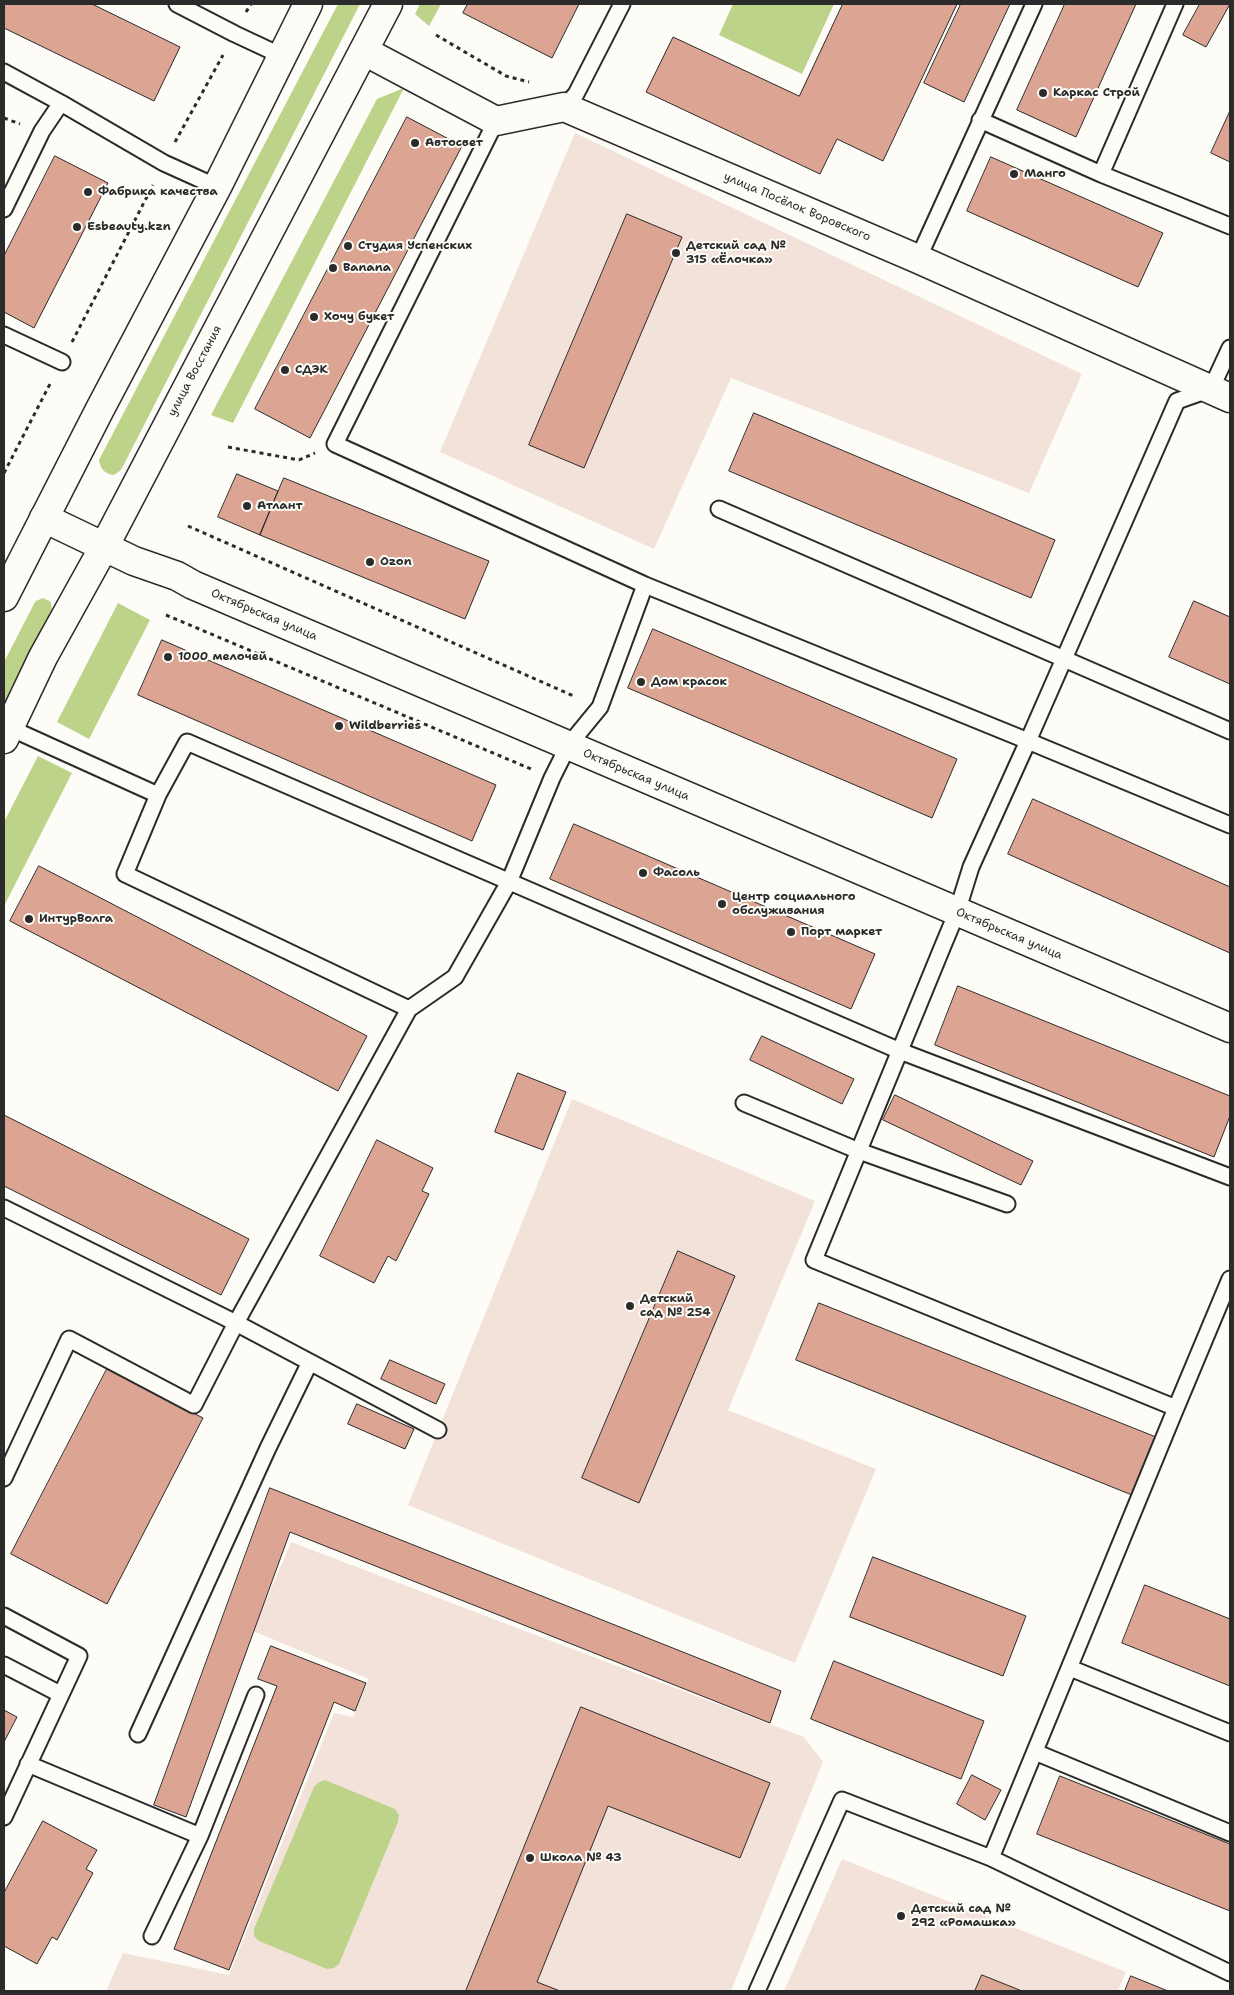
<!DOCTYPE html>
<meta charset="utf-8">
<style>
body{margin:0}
#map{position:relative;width:1234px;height:1995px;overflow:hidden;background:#fdfcf7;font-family:"Shantell Sans",sans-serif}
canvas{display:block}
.frame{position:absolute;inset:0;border:5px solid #2b2b2b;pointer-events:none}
</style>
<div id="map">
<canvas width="1234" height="1995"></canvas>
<div class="frame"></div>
</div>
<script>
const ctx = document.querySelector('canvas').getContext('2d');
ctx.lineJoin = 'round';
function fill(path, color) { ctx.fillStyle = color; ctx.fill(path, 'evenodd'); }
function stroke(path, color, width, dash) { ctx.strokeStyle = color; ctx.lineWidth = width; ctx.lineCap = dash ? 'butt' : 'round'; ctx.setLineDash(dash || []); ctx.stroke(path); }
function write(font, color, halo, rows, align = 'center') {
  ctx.font = font + ' "Shantell Sans",sans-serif'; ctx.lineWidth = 4; ctx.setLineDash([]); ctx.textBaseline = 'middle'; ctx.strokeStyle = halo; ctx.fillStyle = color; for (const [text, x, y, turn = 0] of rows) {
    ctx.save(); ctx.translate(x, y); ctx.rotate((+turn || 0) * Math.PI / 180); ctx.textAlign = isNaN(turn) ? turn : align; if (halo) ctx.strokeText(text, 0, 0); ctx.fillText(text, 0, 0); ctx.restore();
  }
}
fill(new Path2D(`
 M575,133L1082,374L1029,493L731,378L654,549L440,452Z
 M572,1099L815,1201L728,1410L876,1469L795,1663L408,1505Z
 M291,1542L804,1737L823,1762L731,1991H106L123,1953L229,1975L334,1713L353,1717L369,1679L253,1631Z
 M842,1859L1126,1972L1118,1991H784Z`), '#f3e2d9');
fill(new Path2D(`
 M338,4H360L121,470L114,475C105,474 100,469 99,460Z
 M420,4H441L429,26L415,14Z
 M733,4H834L802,74L719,35Z
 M404,88L233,423L211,415L377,99Z
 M43,598L51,602L52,613L4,705V662L34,604L36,601Z
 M118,603L150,620L89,739L57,722Z
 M38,756L72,773L4,906V822Z
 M325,1780L395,1809L399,1815L398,1822L339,1964L334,1968L327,1969L259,1941L254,1936V1929L314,1787L319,1782Z`), '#bdd389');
const building = new Path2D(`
 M4,4H92L180,47L154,101L4,28Z
 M468,4H579L552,58L463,13Z
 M843,4H957L883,161L837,139L820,174L646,92L673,37L799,96Z
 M961,4H1010L964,102L924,83Z
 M1065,4H1136L1076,137L1017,110Z
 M1200,4H1230L1206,47L1183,35Z
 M1230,111V162L1211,153Z
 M407,117L462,146L310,438L255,409Z
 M55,156L108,183L34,328L4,312V256Z
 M991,157L1163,233L1138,287L967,211Z
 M627,214L682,237L584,468L529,445Z
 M754,413L1055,540L1031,598L729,471Z
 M237,474L278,491L260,535L218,517Z
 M284,478L489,561L465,619L260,535Z
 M1194,601L1230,617V684L1169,657Z
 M653,629L957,759L932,818L628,688Z
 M162,640L496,785L472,841L138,695Z
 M1033,799L1230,887V953L1008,854Z
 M574,824L875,954L851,1009L550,879Z
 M39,866L367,1036L338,1091L10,921Z
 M958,986L1230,1096V1116L1214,1157L935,1045Z
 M762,1036L854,1079L842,1104L750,1060Z
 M518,1073L566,1092L543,1150L495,1132Z
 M895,1095L1033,1161L1021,1185L883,1120Z
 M4,1115L249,1239L221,1295L4,1186Z
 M377,1140L433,1168L422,1191L429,1194L396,1261L388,1256L374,1283L320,1256Z
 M678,1251L735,1276L639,1503L582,1478Z
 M819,1303L1156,1437L1132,1495L796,1360Z
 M390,1360L445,1384L436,1404L381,1379Z
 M107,1369L203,1418L107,1604L11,1554Z
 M357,1404L414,1429L405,1449L348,1424Z
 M270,1488L781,1691L770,1723L290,1532L186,1817L154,1805Z
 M873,1557L1026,1616L1003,1676L850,1617Z
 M1145,1585L1230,1619V1686L1122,1643Z
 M271,1646L366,1683L355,1711L334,1702L229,1970L174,1949L277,1686L258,1679Z
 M834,1661L984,1721L961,1779L811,1719Z
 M581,1707L770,1783L740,1858L608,1806L537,1982L560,1991H466Z
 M4,1710L17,1717L4,1742Z
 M972,1775L1001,1790L985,1820L957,1804Z
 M1060,1776L1230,1844V1911L1037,1834Z
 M43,1821L97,1850L86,1869L93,1873L57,1940L52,1937L37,1964L4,1946V1893Z
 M982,1975L1022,1991H975Z
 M1131,1976L1168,1991H1125Z`);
fill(building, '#dca593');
stroke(building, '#2b2b2b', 1);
const lane = new Path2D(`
 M177,4L235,34L282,56
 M4,72L61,103
 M564,107L576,94L622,4
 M980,120L1101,174L1175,4
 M496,121L335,444L645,585
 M1101,174L1230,226
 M4,209L42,131L61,103L164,163L217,187
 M918,259L1034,4
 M4,335L62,362
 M719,509L1230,731
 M10,728L158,795
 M1230,825L1028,741L971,867L957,912L942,948L814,1260L1176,1408L991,1858L1230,1973
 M409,1009L125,874L158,795L187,742L900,1051L1230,1177
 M744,1103L859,1151L1007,1204
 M4,1208L236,1323L194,1405L69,1339L4,1478
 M1176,1408L1230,1279
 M438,1430L236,1323L409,1009L455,977L509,882L552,778L568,746L600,707L645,585L1028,741L1177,401L1211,389L1230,348
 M4,1616L79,1656L4,1817
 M4,1665L60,1694
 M1070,1668L1230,1733
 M138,1734L268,1448L310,1362
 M1035,1752L1230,1833
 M28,1764L200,1836L256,1695
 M152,1936L200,1836
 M757,1991L842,1800L991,1858`);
const street = new Path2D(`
 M364,51L496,121L564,107L918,259L1230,398
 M44,518L134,561L177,576L193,585L1230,1028`);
const secondary = new Path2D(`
 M4,597L99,411L217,187L308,4
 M4,739L43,657L104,547L388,4`);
stroke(lane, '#2b2b2b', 19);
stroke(street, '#2b2b2b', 31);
stroke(secondary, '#2b2b2b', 31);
stroke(new Path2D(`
 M246,12L251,4
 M436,35L506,76L529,82
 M4,118L20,124
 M175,142L223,55
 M72,342L153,185
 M228,447L299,460L315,453
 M4,473L51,382
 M188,526L576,697
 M166,615L531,769`), '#2b2b2b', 3, [4, 4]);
stroke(lane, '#fdfcf7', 15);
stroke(street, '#fdfcf7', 28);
stroke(secondary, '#fdfcf7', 28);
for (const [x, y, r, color] of [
 [1043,93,5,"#2b2b2b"],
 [415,143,5,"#2b2b2b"],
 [1014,174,5,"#2b2b2b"],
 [88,192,5,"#2b2b2b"],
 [77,227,5,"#2b2b2b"],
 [348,246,5,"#2b2b2b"],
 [676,253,5,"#2b2b2b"],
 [333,268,5,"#2b2b2b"],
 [314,317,5,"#2b2b2b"],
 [285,370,5,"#2b2b2b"],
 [247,506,5,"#2b2b2b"],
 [370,562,5,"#2b2b2b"],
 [168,657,5,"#2b2b2b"],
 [641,682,5,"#2b2b2b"],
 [339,726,5,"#2b2b2b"],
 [643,873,5,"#2b2b2b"],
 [722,904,5,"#2b2b2b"],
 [29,919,5,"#2b2b2b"],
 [791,932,5,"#2b2b2b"],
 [630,1306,5,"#2b2b2b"],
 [530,1858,5,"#2b2b2b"],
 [901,1916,5,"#2b2b2b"]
]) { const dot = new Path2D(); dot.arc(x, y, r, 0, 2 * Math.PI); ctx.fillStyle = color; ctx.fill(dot); stroke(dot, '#fdfcf7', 2); }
write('bold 12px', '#2b2b2b', '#fdfcf7', [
 ["Каркас Строй",1053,93],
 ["Автосвет",425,143],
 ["Манго",1024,174],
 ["Фабрика качества",98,192],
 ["Esbeauty.kzn",87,227],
 ["Студия Успенских",358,246],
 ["Детский сад №",686,246],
 ["315 «Ёлочка»",686,260],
 ["Banana",343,268],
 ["Хочу букет",324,317],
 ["СДЭК",295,370],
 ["Атлант",257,506],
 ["Ozon",380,562],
 ["1000 мелочей",178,657],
 ["Дом красок",651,682],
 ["Wildberries",349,726],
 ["Фасоль",653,873],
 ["Центр социального",732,897],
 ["обслуживания",732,911],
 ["ИнтурВолга",39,919],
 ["Порт маркет",801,932],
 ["Детский",640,1299],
 ["сад № 254",640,1313],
 ["Школа № 43",540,1858],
 ["Детский сад №",911,1909],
 ["292 «Ромашка»",911,1923]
], 'left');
write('12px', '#2b2b2b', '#fdfcf7', [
 ["улица Посёлок Воровского",797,207,23],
 ["улица Восстания",195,371,-62],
 ["Октябрьская улица",264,615,23],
 ["Октябрьская улица",636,775,23],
 ["Октябрьская улица",1009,934,23]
]);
</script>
